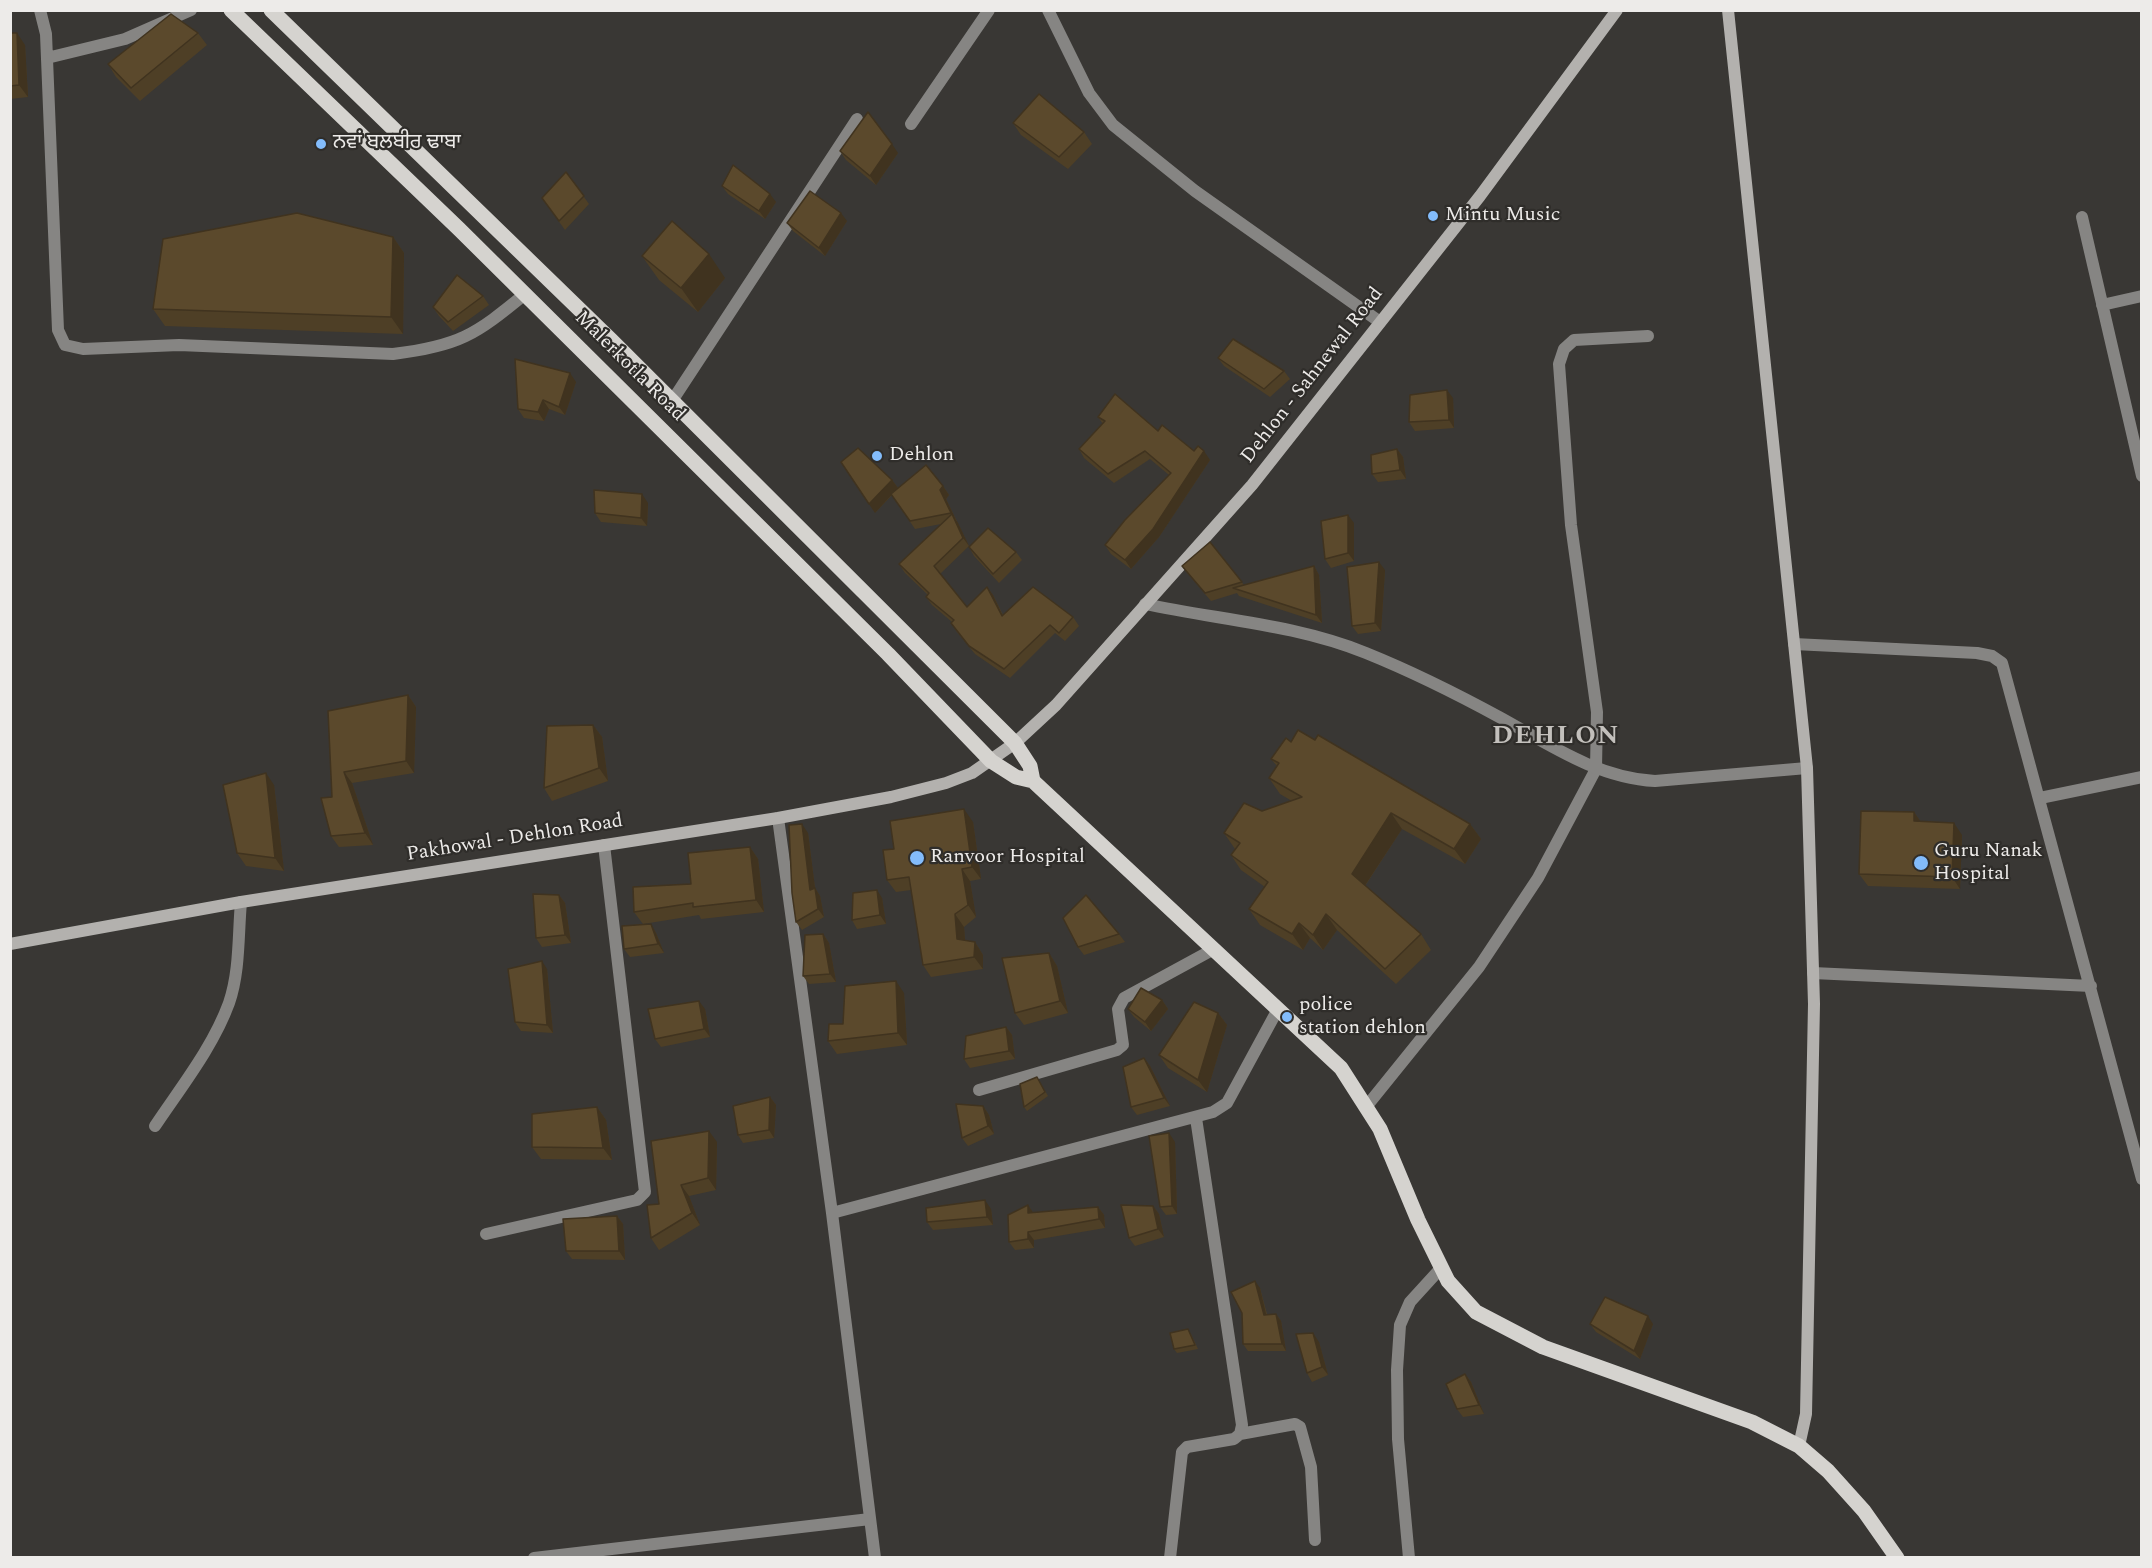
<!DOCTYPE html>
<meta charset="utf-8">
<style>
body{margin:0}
#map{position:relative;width:2152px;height:1568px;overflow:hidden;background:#393734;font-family:Spectral,serif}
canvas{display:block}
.frame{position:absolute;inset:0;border:12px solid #edebe9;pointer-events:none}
</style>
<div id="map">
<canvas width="2152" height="1568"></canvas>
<div class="frame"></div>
</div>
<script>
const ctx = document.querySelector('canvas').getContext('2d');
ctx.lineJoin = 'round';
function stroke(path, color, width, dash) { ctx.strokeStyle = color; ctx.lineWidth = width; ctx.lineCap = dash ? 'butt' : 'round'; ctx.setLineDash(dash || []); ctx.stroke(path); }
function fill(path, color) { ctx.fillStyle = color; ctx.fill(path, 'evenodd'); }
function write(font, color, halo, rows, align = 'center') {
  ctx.font = font + ' Spectral,"Noto Sans Gurmukhi",serif'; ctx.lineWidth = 4.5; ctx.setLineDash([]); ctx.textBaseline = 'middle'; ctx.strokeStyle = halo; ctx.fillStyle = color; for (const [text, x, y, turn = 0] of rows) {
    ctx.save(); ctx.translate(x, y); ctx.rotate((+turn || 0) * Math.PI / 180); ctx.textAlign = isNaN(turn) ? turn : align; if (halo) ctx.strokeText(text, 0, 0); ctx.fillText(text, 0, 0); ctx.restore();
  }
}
stroke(new Path2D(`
 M1366,1107L1479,967L1538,878L1596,769`), '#868583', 12);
stroke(new Path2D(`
 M40,10L46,34L58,330L65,345L83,349L179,345L393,354C459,346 475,335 525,294
 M1048,10L1089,93L1113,125L1195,191L1380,322
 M47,58L125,39L191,10
 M911,124L989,10
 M2082,217L2142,476
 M2102,305L2142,296
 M672,401L857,119
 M1145,604C1219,620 1294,624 1366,653C1413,672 1457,694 1501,718C1550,745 1598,778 1655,781L1807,768
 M1794,644L1977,653L1992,656L2002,663L2142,1179
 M1596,769L1597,712L1571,525L1559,364L1564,349L1574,340L1648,336
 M2040,798L2142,777
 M778,818L832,1213L875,1558
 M1813,973L2091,986
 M979,1090L1117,1050L1123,1045L1118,1009L1124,998L1214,949
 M155,1126C181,1087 213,1047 229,1003C240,971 238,935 241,902
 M832,1213L1213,1112L1227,1103L1278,1009
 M486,1234L637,1200L645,1192L604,845
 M1240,1434L1295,1424L1300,1427L1311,1467L1315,1540
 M534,1558L870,1519
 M1170,1558L1182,1452L1187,1447L1234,1439L1240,1434L1242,1425L1196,1118
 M1409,1558L1398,1439L1397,1370L1400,1325L1410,1302L1441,1268`), '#868583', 12);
stroke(new Path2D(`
 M1728,10L1807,768L1814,1004L1806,1414L1799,1446
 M10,944L241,902L778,818L891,797L946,783L972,773L1015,743L1056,705L1252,485L1480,196L1617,10`), '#b3b1ae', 12);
stroke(new Path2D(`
 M231,10L459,229L888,654L991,761L1016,777L1033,781L1341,1068L1380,1129L1418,1220L1448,1281L1476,1312L1543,1347L1752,1422L1799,1446L1828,1471L1864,1511L1897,1558
 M271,10L611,340L1015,743L1030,766L1033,781`), '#d5d3cf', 15);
fill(new Path2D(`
 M10,33L25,45L28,97L10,99Z
 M198,33L207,45L140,101L116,77L108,64Z
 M1013,123L1084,132L1092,144L1068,169L1021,135Z
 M840,151L898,153L876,185L846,160Z
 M566,172L589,204L565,230L542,198Z
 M722,186L776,202L765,219L728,194Z
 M847,221L825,256L793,231L787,223Z
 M393,237L404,253L403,334L165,326L153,309Z
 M642,256L725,278L698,312L659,280Z
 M483,296L489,305L453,331L439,316L433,307Z
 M1218,358L1284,371L1290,379L1270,397L1224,366Z
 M576,382L565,415L549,409L544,421L524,418L518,409Z
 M1453,398L1454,428L1415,431L1409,422Z
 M1098,417L1158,431L1210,460L1159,537L1131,569L1111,554L1105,545L1169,475L1150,459L1114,483L1084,458L1079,449L1103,424Z
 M1397,449L1403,457L1406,479L1378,482L1372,474Z
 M892,480L898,488L943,486L949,495L946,499L969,546L940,574L967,607L987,587L993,595L1003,615L1073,617L1079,626L1065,641L1055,633L1010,678L975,654L957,632L951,623L952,622L932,605L926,597L928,595L905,573L899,564L941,524L915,529L892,495L875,513Z
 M648,503L647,526L601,522L595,513Z
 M1354,523V561L1331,568L1325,559Z
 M1210,542L1244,585L1314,566L1319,575L1322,623L1239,596L1237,593L1211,601L1188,574L1182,566Z
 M969,547L1016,552L1022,560L999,583L974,556Z
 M1385,570L1381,631L1358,634L1352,626Z
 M408,695L416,707L414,773L352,783L373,845L339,847L331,836L332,797L328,711Z
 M593,725L602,737L608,781L552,801L544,788Z
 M1315,740L1470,824L1481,839L1465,864L1402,829L1365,886L1421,934L1431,950L1396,984L1337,930L1323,950L1310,938L1303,950L1260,925L1249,909L1265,887L1241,870L1231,855L1235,849L1224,833L1262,811L1292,801L1280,794L1269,778L1277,766L1271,759L1291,742Z
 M274,785L284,871L246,866L237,853Z
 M1914,812L1920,821L1962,835L1960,889L1868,886L1859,874Z
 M973,822L981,879L970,881L976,917L964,927L965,941L975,942L983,955V969L931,977L923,965L911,890L896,892L887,880L894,849Z
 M808,833L815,888L820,896L824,917L802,930L796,922Z
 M750,847L758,859L764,912L701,919L699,915L643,924L634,912L691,884Z
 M559,895L565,903L571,943L542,947L536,938Z
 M882,898L886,924L857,929L852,920Z
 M651,924L656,933L664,953L630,957L624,949Z
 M823,934L829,943L836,982L809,984L803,976Z
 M1119,934L1125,942L1084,955L1078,947Z
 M1049,953L1057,966L1068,1013L1024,1025L1015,1013Z
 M547,969L553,1033L521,1031L515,1022Z
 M904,993L907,1045L837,1054L828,1041Z
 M1162,1000L1168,1009L1151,1031L1134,1017L1128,1009Z
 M705,1009L710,1037L661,1047L655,1039Z
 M1218,1013L1227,1025L1207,1092L1168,1068L1159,1055Z
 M1006,1027L1012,1035L1015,1059L970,1068L964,1059Z
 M1144,1058L1150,1066L1170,1106L1137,1115L1131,1107Z
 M1040,1082L1048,1096L1027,1111L1024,1107Z
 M770,1097L776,1105L774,1138L743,1143L738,1135Z
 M983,1106L989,1115L994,1134L968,1146L962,1138Z
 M597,1107L606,1120L612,1160L541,1159L532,1147Z
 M717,1142L716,1190L689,1196L700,1225L659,1250L651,1238L659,1204Z
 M1175,1142L1177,1214L1166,1215L1160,1207Z
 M1028,1205L1033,1213L1098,1207L1104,1215L1105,1228L1034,1240V1248L1015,1250L1009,1242Z
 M1153,1206L1159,1214L1164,1237L1135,1246L1129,1238Z
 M991,1209L993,1225L933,1230L927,1222Z
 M617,1216L623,1224L625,1260L572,1259L566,1251Z
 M1260,1288L1267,1314H1276L1281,1321L1286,1351H1248L1243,1344Z
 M1590,1324H1653L1640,1359L1596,1332Z
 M1191,1334L1198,1349L1177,1353L1174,1349Z
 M1319,1342L1328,1375L1312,1382L1307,1373Z
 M1465,1374L1471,1382L1484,1414L1463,1417L1457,1409Z`), '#4e3f26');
fill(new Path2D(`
 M17,33L25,45L28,97L19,85Z
 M892,144L898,153L876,185L870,176Z
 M770,194L776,202L765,219L759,211Z
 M841,213L847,221L825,256L819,248Z
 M393,237L404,253L403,334L391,317Z
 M709,254L725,278L698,312L681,288Z
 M570,373L576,382L565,415L559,407Z
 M1447,390L1453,398L1454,428L1449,420Z
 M543,400L549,409L544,421L538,412Z
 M1397,449L1403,457L1406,479L1400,470Z
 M1204,451L1210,460L1159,537L1131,569L1125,560Z
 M892,480L898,488L875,513L869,504Z
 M943,486L949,495L946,499L957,522L951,513L940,490Z
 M642,494L648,503L647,526L641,518Z
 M952,514L958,523L969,546L963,538Z
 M1348,515L1354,523V561L1348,553Z
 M1379,562L1385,570L1381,631L1375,623Z
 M1314,566L1319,575L1322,623L1316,615Z
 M987,587L993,595L1007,625L1002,616Z
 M408,695L416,707L414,773L406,761Z
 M593,725L602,737L608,781L599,768Z
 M344,772L352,783L373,845L365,833Z
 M266,773L274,785L284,871L275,858Z
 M964,809L973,822L981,879L972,867Z
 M1914,812L1923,825L1914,821Z
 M1391,813L1402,829L1362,890L1352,874Z
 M1954,823L1962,835L1960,889L1952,877Z
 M802,824L808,833L815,888L820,896L824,917L818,909L810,890Z
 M1470,824L1481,839L1465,864L1454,849Z
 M750,847L758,859L764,912L756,900Z
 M962,869L970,881L976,917L968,905Z
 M877,890L882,898L886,924L880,915Z
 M559,895L565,903L571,943L565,935Z
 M955,914L964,927L966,952L957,939Z
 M1326,914L1337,930L1323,950L1313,935Z
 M1299,923L1310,938L1303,950L1292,934Z
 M651,924L656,933L664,953L658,944Z
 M823,934L829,943L836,982L830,974Z
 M975,942L983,955V969L974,957Z
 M1049,953L1057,966L1068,1013L1060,1001Z
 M542,961L547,969L553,1033L547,1025Z
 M896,981L904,993L907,1045L898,1033Z
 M1162,1000L1168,1009L1151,1031L1145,1022Z
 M699,1001L705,1009L710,1037L704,1029Z
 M1218,1013L1227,1025L1207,1092L1198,1080Z
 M1006,1027L1012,1035L1015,1059L1009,1051Z
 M1144,1058L1150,1066L1170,1106L1164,1098Z
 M770,1097L776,1105L774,1138L769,1130Z
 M983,1106L989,1115L994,1134L988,1126Z
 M597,1107L606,1120L612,1160L603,1148Z
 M709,1131L717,1142L716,1190L708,1178Z
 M1169,1133L1175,1142L1177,1214L1172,1206Z
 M681,1185L689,1196L700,1225L692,1213Z
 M985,1200L991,1209L993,1225L987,1217Z
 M1028,1205L1034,1214L1028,1213Z
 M1153,1206L1159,1214L1164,1237L1158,1229Z
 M1098,1207L1104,1215L1105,1228L1099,1219Z
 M617,1216L623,1224L625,1260L619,1251Z
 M1028,1232L1034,1240V1248L1028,1239Z
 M1255,1281L1260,1288L1268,1322L1264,1315Z
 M1276,1314L1281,1321L1286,1351L1282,1344Z
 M1648,1316L1653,1324L1640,1359L1634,1351Z
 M1313,1333L1319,1342L1328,1375L1322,1367Z
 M1465,1374L1471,1382L1484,1414L1479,1405Z`), '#40331f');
const building = new Path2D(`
 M171,14L198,33L131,88L108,64Z
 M10,33H17L19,85L10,86Z
 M1039,94L1084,132L1059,157L1013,123Z
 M868,112L892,144L870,176L840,151Z
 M733,165L770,194L759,211L722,186Z
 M566,172L584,196L559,221L542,198Z
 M810,191L841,213L819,248L787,223Z
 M297,213L393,237L391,317L153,309L163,239Z
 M672,221L709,254L681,288L642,256Z
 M457,275L483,296L448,322L433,307Z
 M1233,339L1284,371L1264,389L1218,358Z
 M515,359L570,373L559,407L543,400L538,412L518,409Z
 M1447,390L1449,420L1409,422L1410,395Z
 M1115,394L1158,431L1162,425L1194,451L1198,446L1204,451L1153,529L1125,560L1105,545L1125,520L1171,473L1145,451L1108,474L1079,449L1105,421L1098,417Z
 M858,448L892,480L869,504L841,462Z
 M1397,449L1400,470L1372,474L1371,455Z
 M926,465L943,486L940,490L951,513L910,521L891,494Z
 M594,490L642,494L641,518L595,513Z
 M952,514L963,538L934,566L967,607L987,587L1002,616L1033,587L1073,617L1059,633L1050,625L1004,669L969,646L951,623L954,620L926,597L929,593L899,564Z
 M1348,515V553L1325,559L1321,521Z
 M988,528L1016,552L993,574L969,547Z
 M1210,542L1242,582L1205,593L1182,566Z
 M1379,562L1375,623L1352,626L1347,567Z
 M1314,566L1316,615L1233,588Z
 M408,695L406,761L344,772L365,833L331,836L321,798L332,797L328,711Z
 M593,725L599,768L544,788L547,726Z
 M1298,730L1315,740L1318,735L1470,824L1454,849L1391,813L1352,874L1421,934L1385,969L1326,914L1313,935L1299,923L1292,934L1249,909L1268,882L1231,855L1240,843L1224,833L1244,803L1262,811L1302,797L1269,778L1279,763L1271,759L1286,738L1291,742Z
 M266,773L275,858L237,853L223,785Z
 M964,809L972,867L962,869L968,905L955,914L957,939L975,942L974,957L923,965L909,877L887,880L883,850L894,849L890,821Z
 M1861,811L1914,812V821L1954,823L1952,877L1859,874Z
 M802,824L810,890L815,888L818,909L796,922L792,893L789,825Z
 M750,847L756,900L693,907V903L634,912L633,887L691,884L688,853Z
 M877,890L880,915L852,920L853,893Z
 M533,894L559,895L565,935L536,938Z
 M1086,895L1119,934L1078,947L1063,918Z
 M651,924L658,944L624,949L622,926Z
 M823,934L830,974L803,976L805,935Z
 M1049,953L1060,1001L1015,1013L1002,958Z
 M542,961L547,1025L515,1022L508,969Z
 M896,981L898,1033L828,1041L829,1024H843L845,986Z
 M1141,988L1162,1000L1145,1022L1128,1009Z
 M699,1001L704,1029L655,1039L648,1009Z
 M1194,1002L1218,1013L1198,1080L1159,1055Z
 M1006,1027L1009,1051L964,1059L966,1036Z
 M1144,1058L1164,1098L1131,1107L1123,1067Z
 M1037,1077L1045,1092L1024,1107L1020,1084Z
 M770,1097L769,1130L738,1135L733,1106Z
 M956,1104L983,1106L988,1126L962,1138Z
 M597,1107L603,1148L532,1147V1114Z
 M709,1131L708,1178L681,1185L692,1213L651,1238L647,1205L659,1204L651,1141Z
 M1169,1133L1172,1206L1160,1207L1149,1136Z
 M985,1200L987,1217L927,1222L926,1208Z
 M1028,1205V1213L1098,1207L1099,1219L1028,1232V1239L1009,1242L1008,1215Z
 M1121,1205L1153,1206L1158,1229L1129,1238Z
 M617,1216L619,1251H566L563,1219Z
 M1255,1281L1264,1315L1276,1314L1282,1344H1243L1242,1313L1231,1292Z
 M1605,1297L1648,1316L1634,1351L1590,1324Z
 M1188,1329L1195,1345L1174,1349L1170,1333Z
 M1313,1333L1322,1367L1307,1373L1296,1334Z
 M1465,1374L1479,1405L1457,1409L1446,1384Z`);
fill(building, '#5b492c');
stroke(building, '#40331f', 1.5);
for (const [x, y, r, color] of [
 [321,144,6,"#83bcfb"],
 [1433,216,6,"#83bcfb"],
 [877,456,6,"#83bcfb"],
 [917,858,8,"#83bcfb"],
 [1921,863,8,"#83bcfb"],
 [1287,1017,6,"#83bcfb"]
]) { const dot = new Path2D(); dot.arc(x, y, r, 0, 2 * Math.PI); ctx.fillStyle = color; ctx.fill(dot); stroke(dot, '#2f2d2a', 2); }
write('20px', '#edebe9', '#2f2d2a', [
 ["ਨਵਾਂ ਬਲਬੀਰ ਢਾਬਾ",333,144],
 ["Mintu Music",1445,216],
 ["Dehlon",889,456],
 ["Guru Nanak",1934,852],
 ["Hospital",1934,875],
 ["Ranvoor Hospital",930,858],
 ["police",1299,1006],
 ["station dehlon",1299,1029]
], 'left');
write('20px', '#edebe9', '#2f2d2a', [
 ["Malerkotla Road",629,367,45],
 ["Dehlon - Sahnewal Road",1313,376,-52],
 ["Pakhowal - Dehlon Road",515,839,-9]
]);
ctx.letterSpacing = '1.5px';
write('bold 26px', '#c3c0bc', '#2f2d2a', [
 ["DEHLON",1556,738]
]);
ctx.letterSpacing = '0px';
</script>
